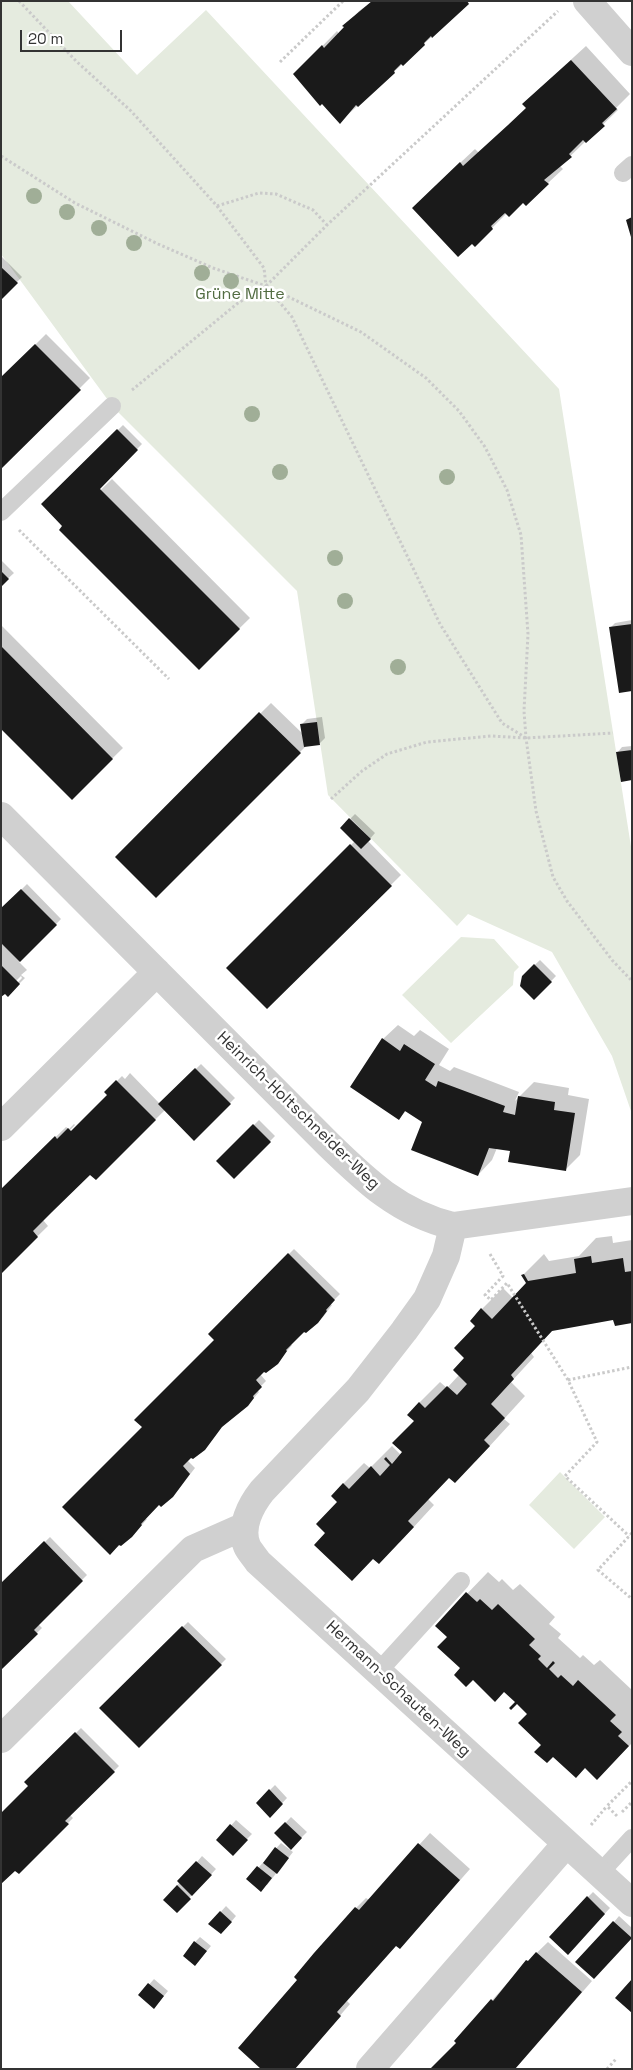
<!DOCTYPE html>
<meta charset="utf-8">
<style>
body{margin:0}
#map{position:relative;width:633px;height:2070px;overflow:hidden;background:#fff;font-family:"Space Grotesk",sans-serif}
canvas{display:block}
.frame{position:absolute;inset:0;border:2px solid #333;pointer-events:none}
.scale{position:absolute;left:20px;top:30px;width:102px;height:22px;box-sizing:border-box;border:2px solid #333;border-top:0;padding-left:6px;font-size:15px;line-height:18px;white-space:nowrap;color:#333;-webkit-text-stroke:4px #fff;paint-order:stroke}
</style>
<div id="map">
<canvas width="633" height="2070"></canvas>
<div class="frame"></div>
<div class="scale">20 m</div>
</div>
<script>
const ctx = document.querySelector('canvas').getContext('2d');
ctx.lineJoin = 'round';
function fill(path, color) { ctx.fillStyle = color; ctx.fill(path, 'evenodd'); }
function stroke(path, color, width, dash) { ctx.strokeStyle = color; ctx.lineWidth = width; ctx.lineCap = dash ? 'butt' : 'round'; ctx.setLineDash(dash || []); ctx.stroke(path); }
function write(font, color, halo, rows, align = 'center') {
  ctx.font = font + ' "Space Grotesk",sans-serif'; ctx.lineWidth = 5; ctx.setLineDash([]); ctx.textBaseline = 'middle'; ctx.strokeStyle = halo; ctx.fillStyle = color; for (const [text, x, y, turn = 0] of rows) {
    ctx.save(); ctx.translate(x, y); ctx.rotate((+turn || 0) * Math.PI / 180); ctx.textAlign = isNaN(turn) ? turn : align; if (halo) ctx.strokeText(text, 0, 0); ctx.fillText(text, 0, 0); ctx.restore();
  }
}
fill(new Path2D(`
 M1,1H68L137,75L206,10L559,389L632,853V1114L612,1056L552,952L468,914L457,926L328,795L297,591L113,407L1,254Z
 M461,937L494,939L519,967L514,972L513,985L451,1043L402,995Z
 M560,1472L605,1517L574,1549L529,1505Z`), '#e5ebdf');
fill(new Path2D(`
 M373,1H470L340,122L295,74L337,31L339,34L359,11Z
 M586,46L630,94L616,108L618,110L560,166L563,169L548,183L507,213L475,245L428,193L475,149L479,153L524,111L539,89Z
 M2,257L22,277L1,298V259Z
 M46,334L90,378L1,467V379Z
 M123,425L142,444L75,512L76,514L112,479L250,618L199,668L43,504Z
 M1,560L14,573L1,585Z
 M632,620V689L610,628L615,623Z
 M1,625L123,748L72,798L1,727Z
 M271,703L304,735L302,724L307,719L322,717L325,738L320,743L307,745L156,896L116,857Z
 M632,746V779L617,753L622,747Z
 M355,814L375,833L368,841L401,875L267,1008L228,968L355,841L350,819Z
 M27,884L61,919L19,962L27,970L21,975L25,978L8,995L7,994L22,978L21,976L1,996V910Z
 M540,960L556,976L534,999L523,976Z
 M398,1025L414,1036L420,1030L449,1049L439,1065L450,1071L454,1067L519,1092L515,1101L534,1082L569,1088L568,1095L589,1099L580,1155L565,1170L511,1150L497,1148L492,1160L478,1175L423,1122L407,1110L399,1118L383,1039Z
 M201,1064L235,1098L194,1139L165,1110L96,1178L90,1173L43,1220L48,1226L1,1272L26,1166L66,1127L69,1129L74,1124L75,1125L69,1131L71,1133L109,1095L106,1092L122,1076L125,1079L130,1073L160,1104Z
 M259,1120L275,1136L234,1178L218,1161Z
 M612,1236L613,1243L632,1240V1322L614,1319L553,1330L531,1353L534,1357L511,1382L525,1396L504,1419L510,1424L476,1461L449,1477L428,1499L434,1505L400,1542L373,1558L327,1533L343,1484L364,1463L370,1468L392,1446L401,1455L416,1421L419,1403L440,1382L447,1388L459,1375L477,1326L471,1321L482,1309L503,1288L513,1298L527,1283L523,1275L544,1254L549,1261L579,1256L596,1238Z
 M294,1249L340,1294L330,1304L332,1305L323,1317L290,1344L292,1345L277,1363L260,1374L266,1381L257,1390L259,1392L253,1399L225,1423L187,1460L195,1468L178,1490L159,1503L145,1518L147,1519L135,1533L110,1553L144,1427L216,1340L209,1334Z
 M50,1537L87,1575L38,1624L42,1628L1,1668V1585Z
 M488,1572L499,1582L502,1579L513,1590L520,1584L555,1617L549,1624L561,1634L558,1638L568,1647L580,1658L583,1655L594,1665L600,1660L632,1690V1743L618,1757L585,1767L542,1745L529,1714L517,1702L504,1691L462,1668L448,1637L436,1626Z
 M188,1622L226,1659L139,1746L101,1708Z
 M81,1728L119,1766L70,1815L73,1818L19,1873L30,1786L26,1782Z
 M275,1785L287,1798L270,1816L257,1803Z
 M291,1817L307,1832L291,1848L276,1833Z
 M236,1820L252,1834L232,1854L218,1840Z
 M430,1833L470,1869L410,1937L396,1945L347,2001L350,2004L294,2069L299,1980L356,1908L366,1898L369,1900Z
 M281,1843L293,1852L267,1885L248,1879Z
 M202,1856L216,1869L177,1911L165,1900Z
 M593,1892L610,1908L573,1948L588,1897Z
 M226,1906L236,1916L226,1928L210,1924Z
 M619,1916L632,1928V1936L599,1972L614,1922Z
 M200,1937L211,1946L200,1959L195,1942Z
 M548,1942L592,1981L515,2069L456,2041L518,1971Z
 M154,1979L168,1991L159,2002L140,1995Z`), '#0003');
fill(new Path2D(`
 M372,1H467L469,4L432,38L431,36L424,43L425,45L403,66L401,64L394,71L395,73L358,107L356,105L340,124L322,104L320,106L293,74L322,45L324,48L344,27L342,26Z
 M571,60L617,109L602,123L605,126L586,143L583,140L569,154L572,157L544,180L549,184L526,206L523,203L509,217L505,213L491,226L493,229L475,247L472,244L458,257L412,208L460,162L463,166L508,125L526,108L522,104Z
 M632,217V237H631L626,220Z
 M1,267L18,283L1,300Z
 M35,344L81,390L1,469V377Z
 M117,429L138,450L100,489L240,629L199,670L59,530L62,526L41,504Z
 M1,571L9,579L1,587Z
 M632,624V691L619,693L609,627Z
 M1,646L113,759L72,800L1,729Z
 M259,712L301,753L156,898L115,857Z
 M317,722L320,745L304,747L300,724Z
 M632,750V780L621,782L616,752Z
 M349,818L371,839L361,849L340,828Z
 M350,844L392,886L267,1009L226,968Z
 M21,889L57,925L20,962L1,943V908Z
 M534,964L552,982L534,1000L520,986L522,976Z
 M1,965L20,984L8,997L5,994L1,997Z
 M382,1038L400,1051L404,1044L435,1064L425,1080L436,1087L438,1081L505,1106L503,1112L515,1115L518,1096L555,1102L554,1110L575,1113L566,1171L508,1162L510,1151L489,1148L478,1176L411,1150L422,1122L405,1111L399,1120L350,1087Z
 M195,1068L231,1104L194,1141L158,1104Z
 M116,1080L156,1120L96,1180L90,1175L52,1212L33,1231L38,1237L1,1274V1189L55,1136L57,1139L68,1128L71,1131L107,1095L104,1092Z
 M253,1124L271,1142L234,1179L216,1161Z
 M288,1253L335,1300L326,1310L327,1311L318,1323L306,1333L304,1332L286,1350L287,1351L278,1364L266,1373L264,1372L256,1380L262,1387L253,1396L254,1398L248,1406L222,1427L205,1450L193,1459L191,1458L183,1466L190,1474L173,1497L161,1507L159,1505L141,1524L142,1525L132,1537L121,1546L119,1545L110,1555L62,1507L142,1427L134,1420L214,1340L208,1334Z
 M591,1256L592,1263L623,1258L625,1272L632,1271V1323L615,1326L613,1320L552,1331L511,1375L514,1379L491,1404L505,1418L484,1440L490,1446L455,1483L449,1478L408,1521L414,1527L379,1564L373,1559L352,1581L314,1545L325,1533L316,1524L337,1502L331,1496L343,1483L349,1489L371,1466L380,1476L390,1465L384,1459L386,1457L392,1464L402,1452L392,1443L414,1421L407,1415L419,1402L425,1408L447,1386L457,1395L467,1384L453,1370L464,1358L454,1348L475,1326L470,1321L481,1308L492,1319L526,1283L521,1275L524,1274L528,1281L576,1273L574,1259Z
 M44,1541L83,1581L34,1630L38,1634L1,1670V1583Z
 M466,1592L477,1602L480,1599L492,1610L498,1604L535,1639L529,1645L541,1656L538,1659L547,1668L553,1661L555,1663L549,1669L558,1678L561,1675L573,1686L578,1680L616,1715L610,1721L622,1732L618,1736L629,1746L597,1780L585,1768L576,1778L553,1757L547,1763L534,1752L541,1745L518,1723L527,1714L517,1704L511,1710L509,1708L515,1702L504,1692L495,1702L473,1680L466,1687L454,1675L460,1668L437,1647L447,1637L435,1626Z
 M182,1626L222,1665L139,1748L99,1708Z
 M75,1732L115,1772L65,1821L69,1824L19,1874L15,1871L1,1884V1813L28,1786L24,1782Z
 M269,1789L283,1804L270,1818L256,1803Z
 M285,1822L302,1838L291,1850L274,1833Z
 M230,1824L248,1840L233,1856L216,1840Z
 M418,1843L460,1880L400,1949L396,1946L337,2012L341,2016L295,2069H261L238,2048L297,1980L294,1977L314,1953L355,1907L359,1910Z
 M275,1847L289,1858L277,1874L263,1863Z
 M196,1861L212,1875L192,1896L177,1881Z
 M257,1866L272,1878L261,1892L246,1879Z
 M177,1885L191,1899L177,1913L163,1900Z
 M587,1896L605,1914L568,1955L549,1937Z
 M220,1911L232,1922L221,1934L208,1924Z
 M613,1921L632,1938L594,1979L575,1962Z
 M194,1941L207,1951L195,1966L183,1956Z
 M536,1952L582,1992L515,2069H430L456,2043L454,2041L491,1999L493,2001L526,1960L528,1961Z
 M632,1979V2013L615,1998Z
 M148,1983L164,1996L154,2009L138,1995Z`), '#1a1a1a');
stroke(new Path2D(`
 M19,1L76,61L131,111L217,206L264,268L266,286L292,317L440,624L502,723L526,738
 M280,62L343,1
 M1,156L75,203L158,244L213,268L266,286L361,332L426,378L459,411L485,447L507,490L521,535L528,634L524,711L526,738L536,811L553,877L567,901L612,960L632,981
 M217,206L259,193L276,194L313,210L327,225
 M132,390L238,303L266,286L327,225L558,11
 M19,530L169,679
 M331,799L362,771L387,754L427,742L491,736L526,738L613,733
 M490,1254L503,1276L485,1295L491,1300L507,1283L568,1380L597,1442L565,1476L629,1536
 M568,1380L632,1367
 M632,1533L598,1570L632,1599
 M622,1812L632,1802
 M617,1816L607,1806L632,1781
 M591,1825L607,1806
 M607,2069L616,2059`), '#cacaca', 3, [2.5, 2.5]);
stroke(new Path2D(`
 M623,173L632,165
 M1,512L112,406
 M378,1672L461,1581
 M599,1874L632,1838`), '#d0d0d0', 18);
stroke(new Path2D(`
 M587,1L632,52
 M1,816L328,1144C366,1181 399,1213 453,1226L632,1201
 M1,1127L157,972
 M453,1226L446,1256L427,1299L404,1331L358,1390L262,1491C251,1505 239,1527 247,1546C249,1551 255,1557 258,1562L632,1903
 M1,1739L193,1549L245,1526
 M370,2069L566,1844`), '#d0d0d0', 28);
ctx.fillStyle = '#a0ae97';
for (const [x, y] of [
 [34,196],
 [67,212],
 [99,228],
 [134,243],
 [202,273],
 [231,281],
 [252,414],
 [280,472],
 [447,477],
 [335,558],
 [345,601],
 [398,667]
]) { ctx.beginPath(); ctx.arc(x, y, 8, 0, 2 * Math.PI); ctx.fill(); }
write('16px', '#526c42', '#fff', [
 ["Grüne Mitte",240,295]
]);
write('16px', '#333', '#fff', [
 ["Heinrich-Holtschneider-Weg",298,1111,44],
 ["Hermann-Schauten-Weg",398,1689,43]
]);
</script>
